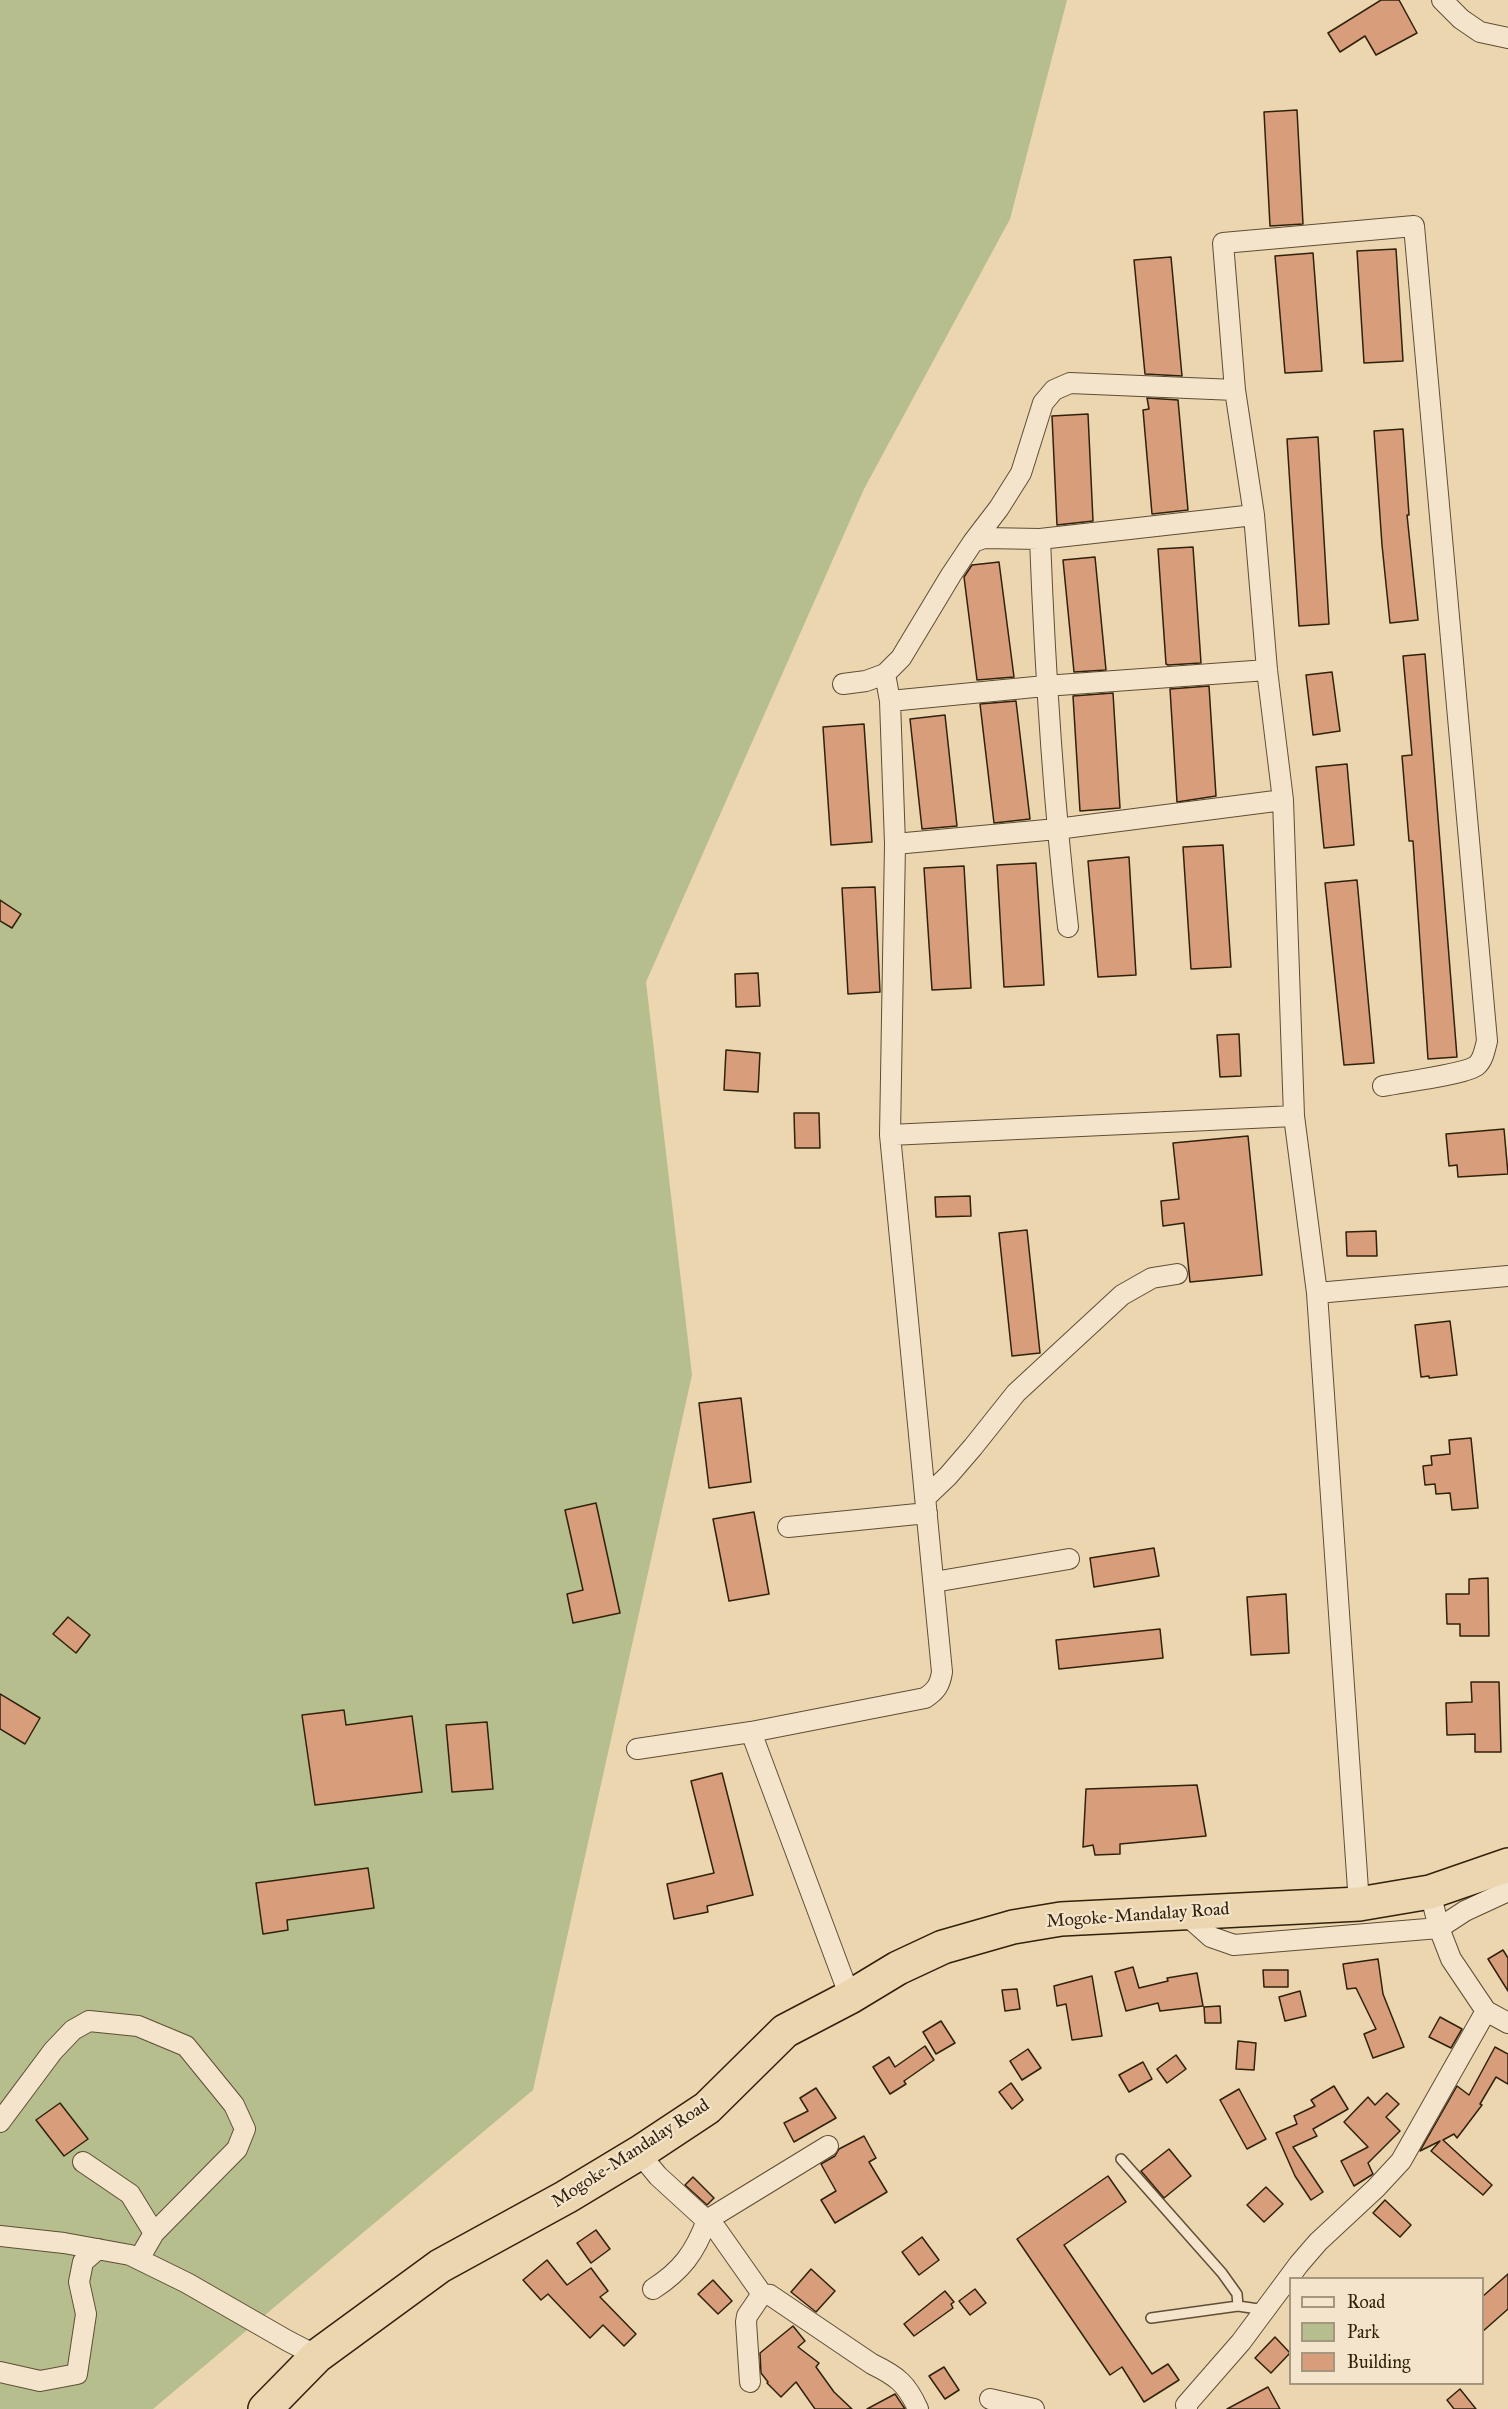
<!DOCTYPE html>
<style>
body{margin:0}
#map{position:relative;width:1508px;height:2409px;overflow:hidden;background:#ecd6af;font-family:"IM FELL Great Primer",serif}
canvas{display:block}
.legend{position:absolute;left:1289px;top:2277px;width:195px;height:108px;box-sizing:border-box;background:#f3e4cb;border:2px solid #a5967f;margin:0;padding:8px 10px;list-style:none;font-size:18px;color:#30210c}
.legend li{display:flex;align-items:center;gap:12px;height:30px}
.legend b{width:30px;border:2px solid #a5967f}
</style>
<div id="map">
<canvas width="1508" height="2409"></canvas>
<ul class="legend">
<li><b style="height:8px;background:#f3e4cb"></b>Road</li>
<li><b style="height:16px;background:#b5be8c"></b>Park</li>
<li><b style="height:16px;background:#d89e7c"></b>Building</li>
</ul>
</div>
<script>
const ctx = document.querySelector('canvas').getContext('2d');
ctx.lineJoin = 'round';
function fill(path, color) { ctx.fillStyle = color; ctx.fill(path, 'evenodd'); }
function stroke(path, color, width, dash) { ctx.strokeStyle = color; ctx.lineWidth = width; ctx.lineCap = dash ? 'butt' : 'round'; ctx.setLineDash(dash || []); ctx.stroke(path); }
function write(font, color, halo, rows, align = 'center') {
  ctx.font = font + ' "IM FELL Great Primer",serif'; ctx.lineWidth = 4.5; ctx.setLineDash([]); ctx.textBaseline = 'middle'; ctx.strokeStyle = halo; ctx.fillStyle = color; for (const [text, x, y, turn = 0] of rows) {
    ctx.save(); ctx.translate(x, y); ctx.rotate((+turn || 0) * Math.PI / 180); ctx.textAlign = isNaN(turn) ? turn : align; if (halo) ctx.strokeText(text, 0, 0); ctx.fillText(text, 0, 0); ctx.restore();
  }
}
fill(new Path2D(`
 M0,0H1067L1010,219L864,489L646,982L692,1375L533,2090L153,2409H0Z`), '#b5be8c');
const building = new Path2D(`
 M1381,0H1399L1417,33L1376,55L1365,36L1340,52L1328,33Z
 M1297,110L1303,224L1270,226L1264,112Z
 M1396,249L1403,361L1364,363L1357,251Z
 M1313,253L1322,371L1285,373L1275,256Z
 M1171,257L1182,376L1145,374L1134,260Z
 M1147,398L1178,400L1188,510L1152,514L1143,410L1149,409Z
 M1088,414L1093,521L1057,525L1052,416Z
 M1403,429L1409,515H1407L1418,620L1390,623L1382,545L1374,431Z
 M1318,437L1329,624L1299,626L1287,439Z
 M1193,547L1201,663L1168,665L1166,664L1158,549Z
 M1095,557L1106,670L1074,672L1063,560Z
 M999,562L1014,677L977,680L964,577L972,565Z
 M1425,654L1457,1057L1428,1059L1413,841H1409L1402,756L1412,755L1403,656Z
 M1332,672L1340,731L1313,735L1306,675Z
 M1209,686L1216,796L1177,802L1170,689Z
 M1113,693L1120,808L1080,811L1073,696Z
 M1016,701L1030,819L994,823L980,704Z
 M945,715L957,826L922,829L910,719Z
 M864,724L872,842L831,845L823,727Z
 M1347,764L1354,845L1324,848L1316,767Z
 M1223,845L1231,967L1191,969L1183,847Z
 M1129,857L1136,975L1098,977L1088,861Z
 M1036,863L1044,985L1004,987L997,865Z
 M964,866L971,988L932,990L924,868Z
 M1357,880L1374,1063L1344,1065L1325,883Z
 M875,887L880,992L848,994L842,888Z
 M0,900L21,914L12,928L0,921Z
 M758,973L760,1006L736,1007L735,974Z
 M1239,1034L1241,1076L1220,1077L1217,1035Z
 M726,1050L760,1053L758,1092L724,1090Z
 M794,1113H819L820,1148H795Z
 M1504,1129L1508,1174L1458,1177L1457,1165L1449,1166L1446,1134Z
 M1248,1136L1262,1275L1190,1282L1184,1223L1163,1226L1161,1201L1179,1199L1173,1143Z
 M970,1196L971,1216L936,1217L935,1197Z
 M1027,1230L1040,1353L1012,1356L999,1233Z
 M1376,1231L1377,1256H1347L1346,1232Z
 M1450,1321L1457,1375L1429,1378V1376L1421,1377L1415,1325Z
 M741,1398L751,1482L709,1488L699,1403Z
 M1471,1438L1478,1508L1452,1510L1450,1493L1436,1494L1435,1484L1425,1485L1423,1466L1432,1465L1431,1456L1450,1454L1449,1440Z
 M596,1503L620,1613L573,1623L567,1594L583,1590L565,1510Z
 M754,1512L769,1594L729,1601L713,1519Z
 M1154,1548L1159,1576L1094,1587L1090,1558Z
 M1488,1578L1489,1636H1460V1624H1447L1446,1594H1469V1579Z
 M1286,1594L1289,1653L1251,1655L1247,1597Z
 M68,1617L90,1635L76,1653L53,1634Z
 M1160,1629L1163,1658L1059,1669L1056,1640Z
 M1471,1682H1499L1501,1752H1475V1734L1447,1735L1446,1703L1472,1702Z
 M0,1694L40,1718L25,1744L0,1729Z
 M344,1710L346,1725L412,1716L422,1792L315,1805L302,1715Z
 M487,1722L493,1789L452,1792L446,1725Z
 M722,1773L753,1895L707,1906L708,1912L674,1919L667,1884L714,1873L691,1781Z
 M1197,1785L1206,1836L1120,1844V1854L1095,1855L1093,1845L1083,1847L1086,1789Z
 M368,1868L374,1908L287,1920L288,1930L263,1934L256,1883Z
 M1503,1950L1508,1958V1991L1488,1959Z
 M1378,1959L1383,1994L1404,2047L1373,2058L1364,2034L1376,2029L1356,1988L1347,1989L1343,1964Z
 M1133,1967L1139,1988L1168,1981L1167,1978L1197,1973L1203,2006L1160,2011L1158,2003L1126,2011L1115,1972Z
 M1263,1970H1288V1987H1264Z
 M1092,1976L1102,2036L1072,2040L1066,2004L1057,2006L1054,1986Z
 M1017,1989L1020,2009L1005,2011L1002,1990Z
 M1300,1991L1306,2016L1285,2021L1279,1997Z
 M1220,2006L1221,2023H1205L1204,2007Z
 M1440,2017L1462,2029L1451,2048L1429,2037Z
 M941,2021L955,2043L936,2054L923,2032Z
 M1238,2041L1256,2043L1254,2070L1236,2069Z
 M925,2046L934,2060L904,2081L906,2084L890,2094L873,2067L889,2057L895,2067Z
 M1495,2047L1508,2054V2084L1496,2077L1480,2104L1482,2105L1457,2138L1454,2134L1443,2140L1492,2185L1483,2195L1431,2151L1440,2141L1420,2151L1457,2086L1469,2095Z
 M1028,2049L1041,2068L1022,2080L1010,2061Z
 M1176,2055L1186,2069L1167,2083L1157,2069Z
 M1143,2062L1152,2079L1129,2092L1119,2075Z
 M1011,2083L1023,2100L1012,2109L999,2092Z
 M1334,2086L1348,2109L1313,2129L1317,2136L1293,2147L1323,2192L1311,2200L1295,2176L1276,2133L1297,2124L1294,2116L1315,2106L1311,2100Z
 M816,2088L836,2118L794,2142L784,2123L808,2111L800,2098Z
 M1239,2089L1266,2139L1247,2149L1220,2100Z
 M1387,2093L1399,2104L1386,2117L1400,2131L1368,2163L1373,2174L1354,2186L1341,2161L1368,2147L1344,2122L1368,2097L1375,2105Z
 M60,2103L88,2139L64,2156L36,2120Z
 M864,2136L876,2158L869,2162L887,2192L835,2223L821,2200L836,2191L821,2164L835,2156L839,2149Z
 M1169,2149L1191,2176L1164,2198L1141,2171Z
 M1108,2176L1126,2202L1064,2245L1152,2374L1168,2364L1179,2380L1144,2402L1122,2367L1110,2375L1017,2239Z
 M693,2177L714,2198L707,2205L685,2185Z
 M1266,2187L1283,2204L1264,2222L1247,2205Z
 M1385,2200L1411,2225L1400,2237L1373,2213Z
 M596,2230L610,2249L591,2263L577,2243Z
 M922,2237L939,2260L919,2275L902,2252Z
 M547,2260L567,2285L591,2268L608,2291L600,2297L636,2334L624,2346L603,2325L590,2338L548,2294L541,2300L523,2280Z
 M811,2269L835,2291L816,2312L791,2292Z
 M1508,2274V2309L1482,2332V2297Z
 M713,2280L732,2301L718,2314L698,2294Z
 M975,2289L986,2303L970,2315L959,2301Z
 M945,2291L954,2302L951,2304L953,2308L914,2336L904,2324Z
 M793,2326L805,2341L798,2347L819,2363L816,2367L834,2392L852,2409H815L796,2382L781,2397L767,2383L768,2382L761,2373L760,2353Z
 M1275,2337L1290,2353L1271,2373L1255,2358Z
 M944,2367L959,2390L945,2399L929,2376Z
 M1268,2387L1280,2409H1227Z
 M1460,2389L1476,2409H1454L1447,2400Z
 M895,2394L905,2409H867Z`);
fill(building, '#d89e7c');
stroke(building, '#30210c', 1.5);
const lane = new Path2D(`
 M1121,2159L1222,2273L1237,2294L1238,2306
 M1151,2318L1238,2306L1265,2310`);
const street = new Path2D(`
 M1442,0L1461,19L1480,32L1508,38
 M1040,539C1045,669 1053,798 1068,927
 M973,542L999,508L1021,473L1043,403L1054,390L1070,383L1235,390
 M843,684L866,681L885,674L901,658L951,575L973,542L984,538L1040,539L1254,515
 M890,701L1045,686L1267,670
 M895,844L1057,829L1283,800
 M890,1135L1294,1116
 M1317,1293L1508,1276
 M926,1497L948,1476L973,1447L1016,1393L1122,1295L1152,1278L1177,1274
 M788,1527L927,1513
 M934,1582L1069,1559
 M637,1749L751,1732
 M1359,1904L1317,1293L1294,1116L1283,800L1267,670L1254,515L1235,390L1223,243L1414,226L1487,1041C1485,1049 1483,1061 1476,1066C1462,1075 1402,1082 1383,1086
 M1184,1913L1211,1937L1234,1945L1439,1928L1465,1911L1508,1891
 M850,1997L751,1732L925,1698C936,1691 940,1685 942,1672L890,1135L895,844L890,701L885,674
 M1486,2011L1508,2023
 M0,2122L53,2051L73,2030L89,2021L138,2026L186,2046L234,2105L245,2129L237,2149L154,2233
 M639,2153L658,2176L717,2230L762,2294L770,2295L872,2364C897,2376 907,2384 918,2409
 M83,2162L130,2194L154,2233L139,2259
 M0,2236L64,2243L130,2255L187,2283L288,2341L317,2356
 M653,2289C681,2271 695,2253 707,2220L828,2146
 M0,2372L40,2381L77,2374L86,2314L79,2282L83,2262L98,2249
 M750,2382L746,2322L747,2316L762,2294
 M990,2399L1034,2409
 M1187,2409L1186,2405L1241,2342L1299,2264L1318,2242L1376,2188L1401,2161L1486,2011L1451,1959L1439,1928L1430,1892`);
const highway = new Path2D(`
 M265,2409L317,2356L440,2266L566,2197L639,2153L707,2108L785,2031L850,1997L898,1968L943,1947L1013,1927L1061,1919L1359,1904L1430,1892L1508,1865`);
stroke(lane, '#5f4e35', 12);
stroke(street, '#5f4e35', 22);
stroke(highway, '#30210c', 36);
stroke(lane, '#f3e4cb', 9);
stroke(street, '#f3e4cb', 20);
stroke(highway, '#ecd6af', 33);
write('18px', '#30210c', '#f3e4cb', [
 ["Mogoke-Mandalay Road",1138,1916,-4],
 ["Mogoke-Mandalay Road",631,2154,-33]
]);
</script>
